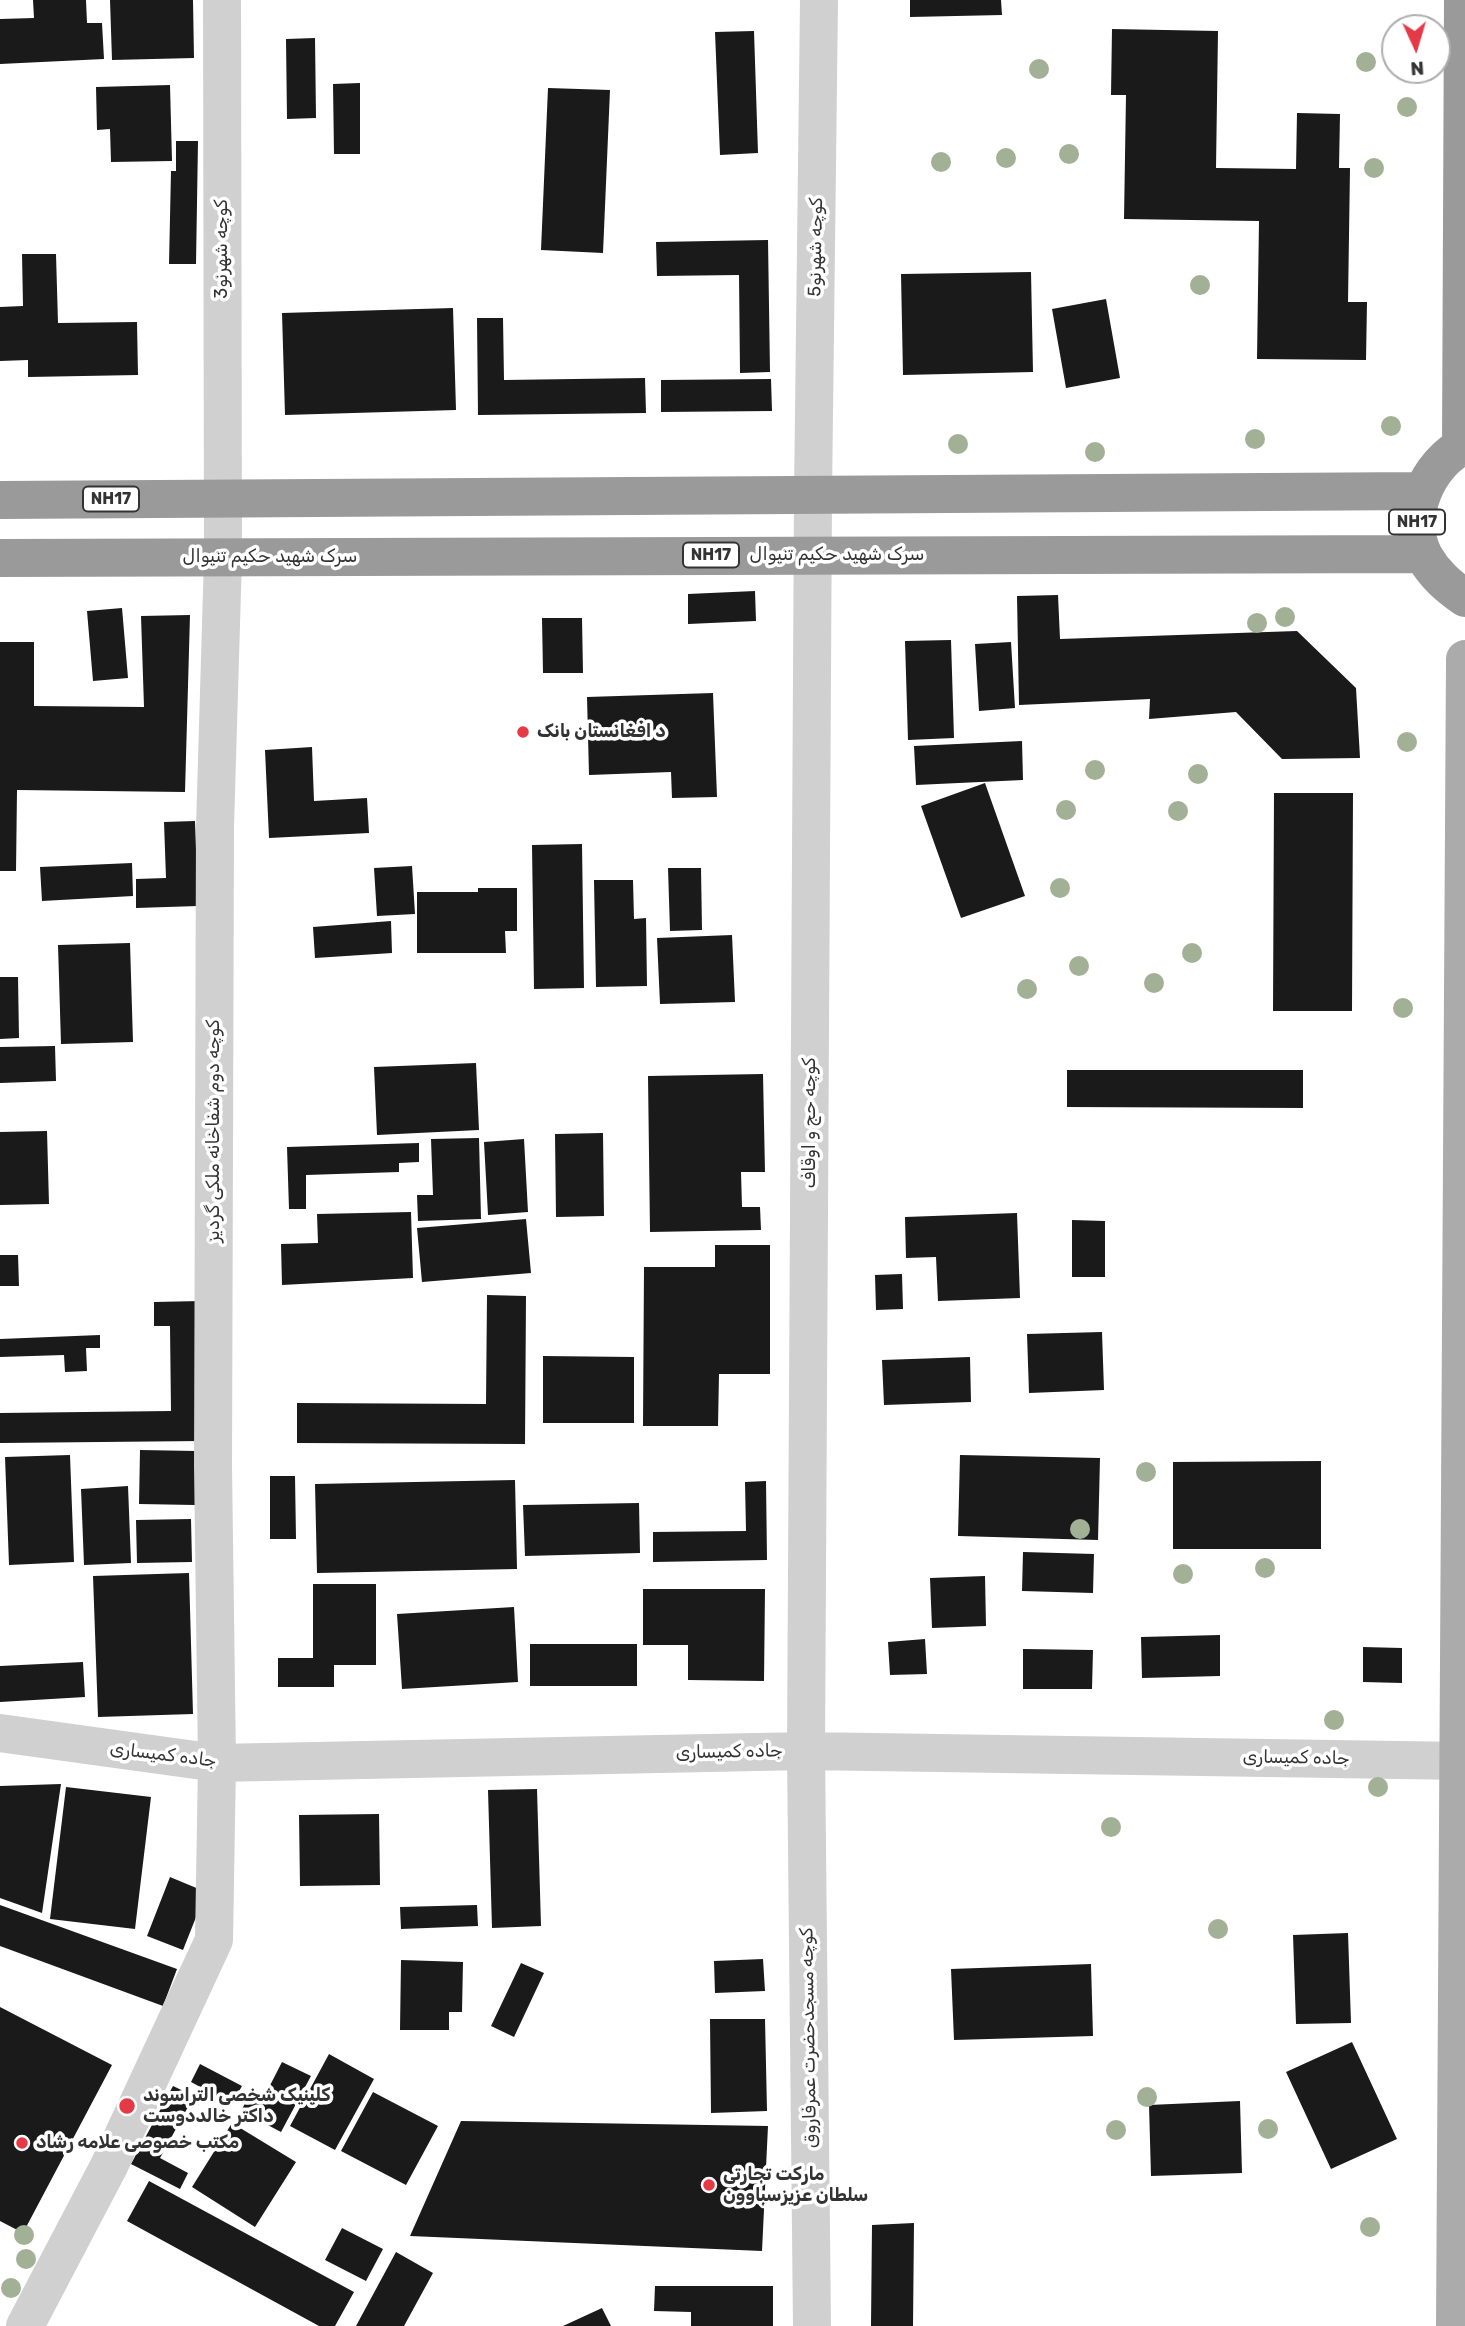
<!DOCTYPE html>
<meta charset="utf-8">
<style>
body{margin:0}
#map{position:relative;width:1465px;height:2326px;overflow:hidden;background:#fff;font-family:Rubik,sans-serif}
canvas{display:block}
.north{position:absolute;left:1381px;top:14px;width:70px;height:70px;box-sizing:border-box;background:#fff;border:2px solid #adadad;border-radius:50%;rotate:176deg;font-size:19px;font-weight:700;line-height:28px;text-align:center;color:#333}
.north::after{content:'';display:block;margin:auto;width:24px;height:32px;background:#e63946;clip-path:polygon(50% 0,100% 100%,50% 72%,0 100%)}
</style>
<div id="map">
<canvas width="1465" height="2326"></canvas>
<div class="north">N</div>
</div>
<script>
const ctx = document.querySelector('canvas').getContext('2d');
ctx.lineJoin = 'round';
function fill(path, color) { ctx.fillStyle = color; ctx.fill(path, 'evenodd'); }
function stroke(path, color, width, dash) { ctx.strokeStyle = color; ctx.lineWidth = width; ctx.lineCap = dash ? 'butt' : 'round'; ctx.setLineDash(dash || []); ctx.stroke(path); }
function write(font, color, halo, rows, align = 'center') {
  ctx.font = font + ' Rubik,Vazirmatn,sans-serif'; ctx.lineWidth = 7; ctx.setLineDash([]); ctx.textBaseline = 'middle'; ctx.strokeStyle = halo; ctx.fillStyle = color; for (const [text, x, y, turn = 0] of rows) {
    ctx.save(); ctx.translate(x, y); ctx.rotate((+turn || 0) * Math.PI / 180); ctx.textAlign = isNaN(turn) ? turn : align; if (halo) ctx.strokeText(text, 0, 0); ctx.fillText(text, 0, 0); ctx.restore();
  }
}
fill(new Path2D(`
 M33,0H86L87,23H102L104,59L0,64V19L34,18Z
 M110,0H193L194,58L112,60Z
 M910,0H1001L1002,15L910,17Z
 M1112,29L1218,31L1216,168L1296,169L1297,113L1340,114L1339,168H1350L1348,302H1367L1366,360L1257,359L1259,221L1124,219L1126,95H1111Z
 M754,31L758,153L720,155L715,32Z
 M315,38L316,118L287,119L286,39Z
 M360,83V154H334L333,84Z
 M170,85L172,161L111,162L110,129L97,130L96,87Z
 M548,88L610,90L603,253L541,250Z
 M176,141H198L196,264H169L171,171H176Z
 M768,240L770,372L740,373L739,275L657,276L656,242Z
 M22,254H56L58,323L137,322L138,375L28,377V360L0,361V307L23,306Z
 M1031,272L1033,372L903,375L901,274Z
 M1106,299L1120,378L1066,388L1052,309Z
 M453,308L456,410L285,415L282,313Z
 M477,318H503L504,380L645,378L646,413L478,415Z
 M771,379L772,411L661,412V380Z
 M755,591L756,621L688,624V594Z
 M1058,595L1060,639L1297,631L1356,688L1360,758L1282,759L1236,712L1149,719L1150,699L1019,705L1017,596Z
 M122,608L128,678L93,681L87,611Z
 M190,615L185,792L17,790L16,871H0V642H34V706L144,707L141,616Z
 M542,618H582L583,673H543Z
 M951,640L954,738L908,740L905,641Z
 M1011,642L1015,708L979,711L975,644Z
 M713,693L717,797L672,798L671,772L589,775L587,697Z
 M1022,741L1023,780L916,785L914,746Z
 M312,747L314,801L367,798L369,833L269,838L265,750Z
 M985,783L1025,896L961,918L921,806Z
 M1274,793H1353L1352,1011H1273Z
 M195,821L198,906L136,908V879L166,878L164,822Z
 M582,844L584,988L534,989L532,845Z
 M132,863L133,896L42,901L40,867Z
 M412,866L415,914L377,916L374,868Z
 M668,868H701L702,930L670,931Z
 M594,880H633L634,919L646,918L647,986L596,987Z
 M478,888H517V931H505L506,953H417V892H478Z
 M391,921L392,953L315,958L313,927Z
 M732,935L735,1002L660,1004L657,938Z
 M130,943L133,1042L61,1044L58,945Z
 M0,977H18L19,1038L0,1039Z
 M55,1046L56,1081L0,1083V1047Z
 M476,1063L479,1130L377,1135L374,1067Z
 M1067,1070H1303V1108L1067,1107Z
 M763,1074L765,1172H741L742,1207H760L761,1230L650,1232L648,1076Z
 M47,1131L49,1204L0,1205V1132Z
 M603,1133L604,1216L556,1217L555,1134Z
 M479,1138L481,1219L418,1221L417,1195H433L431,1139Z
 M524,1139L528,1212L488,1215L484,1142Z
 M419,1143V1162L399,1163V1172L306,1175V1209H289L287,1147Z
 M411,1212L413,1278L282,1285L281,1244L318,1243L317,1214Z
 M1017,1213L1020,1298L938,1301L936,1257L906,1258L905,1217Z
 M526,1219L531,1273L422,1282L417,1228Z
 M1072,1220L1105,1221V1277H1072Z
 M715,1245H770V1374H719L718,1426H643L644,1267H715Z
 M0,1255H18L19,1286H0Z
 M902,1274L903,1309L876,1310L875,1275Z
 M487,1295L526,1296L525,1444L297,1443V1403L486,1404Z
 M201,1301L202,1441L0,1443V1413L171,1411L170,1326H154V1302Z
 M1102,1332L1104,1390L1029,1393L1027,1334Z
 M100,1335V1348H86L87,1371L65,1372L64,1355L0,1357V1339Z
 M543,1356L634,1357V1423H543Z
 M970,1357L971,1402L884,1405L882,1360Z
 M140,1450L196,1451L195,1505L139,1504Z
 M70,1455L74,1562L9,1565L5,1457Z
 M960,1455L1100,1458L1098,1540L958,1536Z
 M1321,1461V1549H1173V1462Z
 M270,1476H295L296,1539H270Z
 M515,1480L517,1569L317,1573L315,1484Z
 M766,1481L767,1560L653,1562V1532L746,1531L745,1482Z
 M128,1486L131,1563L84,1565L81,1489Z
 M639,1503L640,1553L525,1556L523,1505Z
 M191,1519L192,1562L137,1563L136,1520Z
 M1023,1552L1094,1554L1093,1593L1022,1591Z
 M189,1573L193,1714L98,1717L93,1576Z
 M985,1576L986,1626L932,1628L930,1578Z
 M313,1584H376V1665H334V1687H278V1658H313Z
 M643,1589H765L764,1681L688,1680V1645H643Z
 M514,1607L518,1682L402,1689L397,1614Z
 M1220,1635V1676L1142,1678L1141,1637Z
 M925,1639L927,1674L890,1675L888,1642Z
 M530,1644H637V1686H530Z
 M1363,1647L1402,1648V1683L1363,1682Z
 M1023,1649L1093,1650L1092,1689H1023Z
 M83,1662L85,1697L0,1702V1666Z
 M61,1784L42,1913L0,1898V1786Z
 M66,1787L151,1797L135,1929L50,1919Z
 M537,1789L541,1926L492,1928L488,1790Z
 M379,1814L380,1885L300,1886L299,1815Z
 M170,1877L206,1892L183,1950L147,1936Z
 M0,1905L177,1969L163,2006L0,1946Z
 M477,1905L478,1926L401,1929L400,1907Z
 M1348,1933L1351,2023L1296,2024L1293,1935Z
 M763,1959L765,1991L715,1993L714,1961Z
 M401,1960L463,1962L462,2012H449V2030H400Z
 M521,1963L544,1973L514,2037L491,2026Z
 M1091,1964L1093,2036L954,2040L951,1969Z
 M0,2007L112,2065L23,2233L0,2221Z
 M710,2019H765L767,2111L711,2113Z
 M1352,2042L1397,2139L1331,2169L1286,2072Z
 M329,2054L374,2079L335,2150L290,2126Z
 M282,2062L311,2076L281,2132L241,2111L250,2094L262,2101Z
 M200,2064L242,2086L232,2104L191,2082Z
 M173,2086L194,2096L160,2158L188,2173L180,2189L131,2164Z
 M373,2092L438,2126L406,2185L341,2151Z
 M1240,2101L1242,2173L1151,2176L1149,2105Z
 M461,2121L768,2126L762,2251L410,2236Z
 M232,2123L296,2162L255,2227L192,2187Z
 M149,2181L354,2292L335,2326H319L127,2221Z
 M914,2223L913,2326H871L872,2225Z
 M342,2228L383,2249L366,2281L325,2260Z
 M396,2252L433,2273L404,2326H356Z
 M655,2286H773V2326H691V2312L654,2311Z
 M602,2308L611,2326H563Z`), '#1a1a1a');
stroke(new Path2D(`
 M0,1733L217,1763L806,1751L1465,1761
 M25,2326L109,2166L214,1940L217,1763L213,1465L215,827L223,557L222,0
 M812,2326L806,1751L813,495L819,0`), '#d0d0d0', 38);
stroke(new Path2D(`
 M1455,2326L1465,659`), '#ababab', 38);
stroke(new Path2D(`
 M1465,445C1427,463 1404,517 1424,556C1435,575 1448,586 1465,598
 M1461,447L1463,0
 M0,500L1423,491
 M0,558L1423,554`), '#9a9a9a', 38);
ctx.fillStyle = '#a2b095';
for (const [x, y] of [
 [1366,62],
 [1039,69],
 [1407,107],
 [1069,154],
 [1006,158],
 [941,162],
 [1374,168],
 [1200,285],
 [1391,426],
 [1255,439],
 [958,444],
 [1095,452],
 [1285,617],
 [1257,623],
 [1407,742],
 [1095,770],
 [1198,774],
 [1066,810],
 [1178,811],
 [1060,888],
 [1192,953],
 [1079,966],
 [1154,983],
 [1027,989],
 [1403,1008],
 [1146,1472],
 [1080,1529],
 [1265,1568],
 [1183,1574],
 [1334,1720],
 [1378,1787],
 [1111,1827],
 [1218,1929],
 [1147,2097],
 [1268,2129],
 [1116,2130],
 [1370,2227],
 [24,2235],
 [26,2259],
 [11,2288]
]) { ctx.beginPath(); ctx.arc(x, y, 10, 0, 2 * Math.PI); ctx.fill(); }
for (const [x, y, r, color] of [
 [523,732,7,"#e63946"],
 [127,2106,9,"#e63946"],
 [22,2143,7,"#e63946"],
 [709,2185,7,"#e63946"]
]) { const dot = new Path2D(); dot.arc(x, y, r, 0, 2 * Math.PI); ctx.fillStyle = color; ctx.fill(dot); stroke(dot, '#fff', 2.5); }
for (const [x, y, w] of [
 [111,499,56],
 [1417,522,56],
 [711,555,56]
]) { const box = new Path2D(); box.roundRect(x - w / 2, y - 12.5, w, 25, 5); ctx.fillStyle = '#fff'; ctx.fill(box); stroke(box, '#333', 2); }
write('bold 16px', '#333', null, [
 ["NH17",111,499],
 ["NH17",1417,522],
 ["NH17",711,555]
]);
write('18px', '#333', '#fff', [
 ["کوچه شهرنو5",816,247,-89],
 ["کوچه شهرنو3",222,249,-90],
 ["سرک شهید حکیم تنیوال",837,555],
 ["سرک شهید حکیم تنیوال",270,557],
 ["کوچه حج و اوقاف",810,1123,-90],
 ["کوچه دوم شفاخانه ملکی گردیز",214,1131,-90],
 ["جاده کمیساری",729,1752,-1],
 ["جاده کمیساری",163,1755,7],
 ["جاده کمیساری",1296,1758,1],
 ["کوچه مسجدحضرت عمرفاروق",809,2038,-91]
]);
write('bold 18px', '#333', '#fff', [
 ["د افغانستان بانک",537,732],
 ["کلینیک شخصی التراسوند",143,2096],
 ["داکتر خالددوست",143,2117],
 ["مکتب خصوصی علامه رشاد",36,2143],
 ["مارکت تجارتی",723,2175],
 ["سلطان عزیزسباوون",723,2196]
], 'left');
</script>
